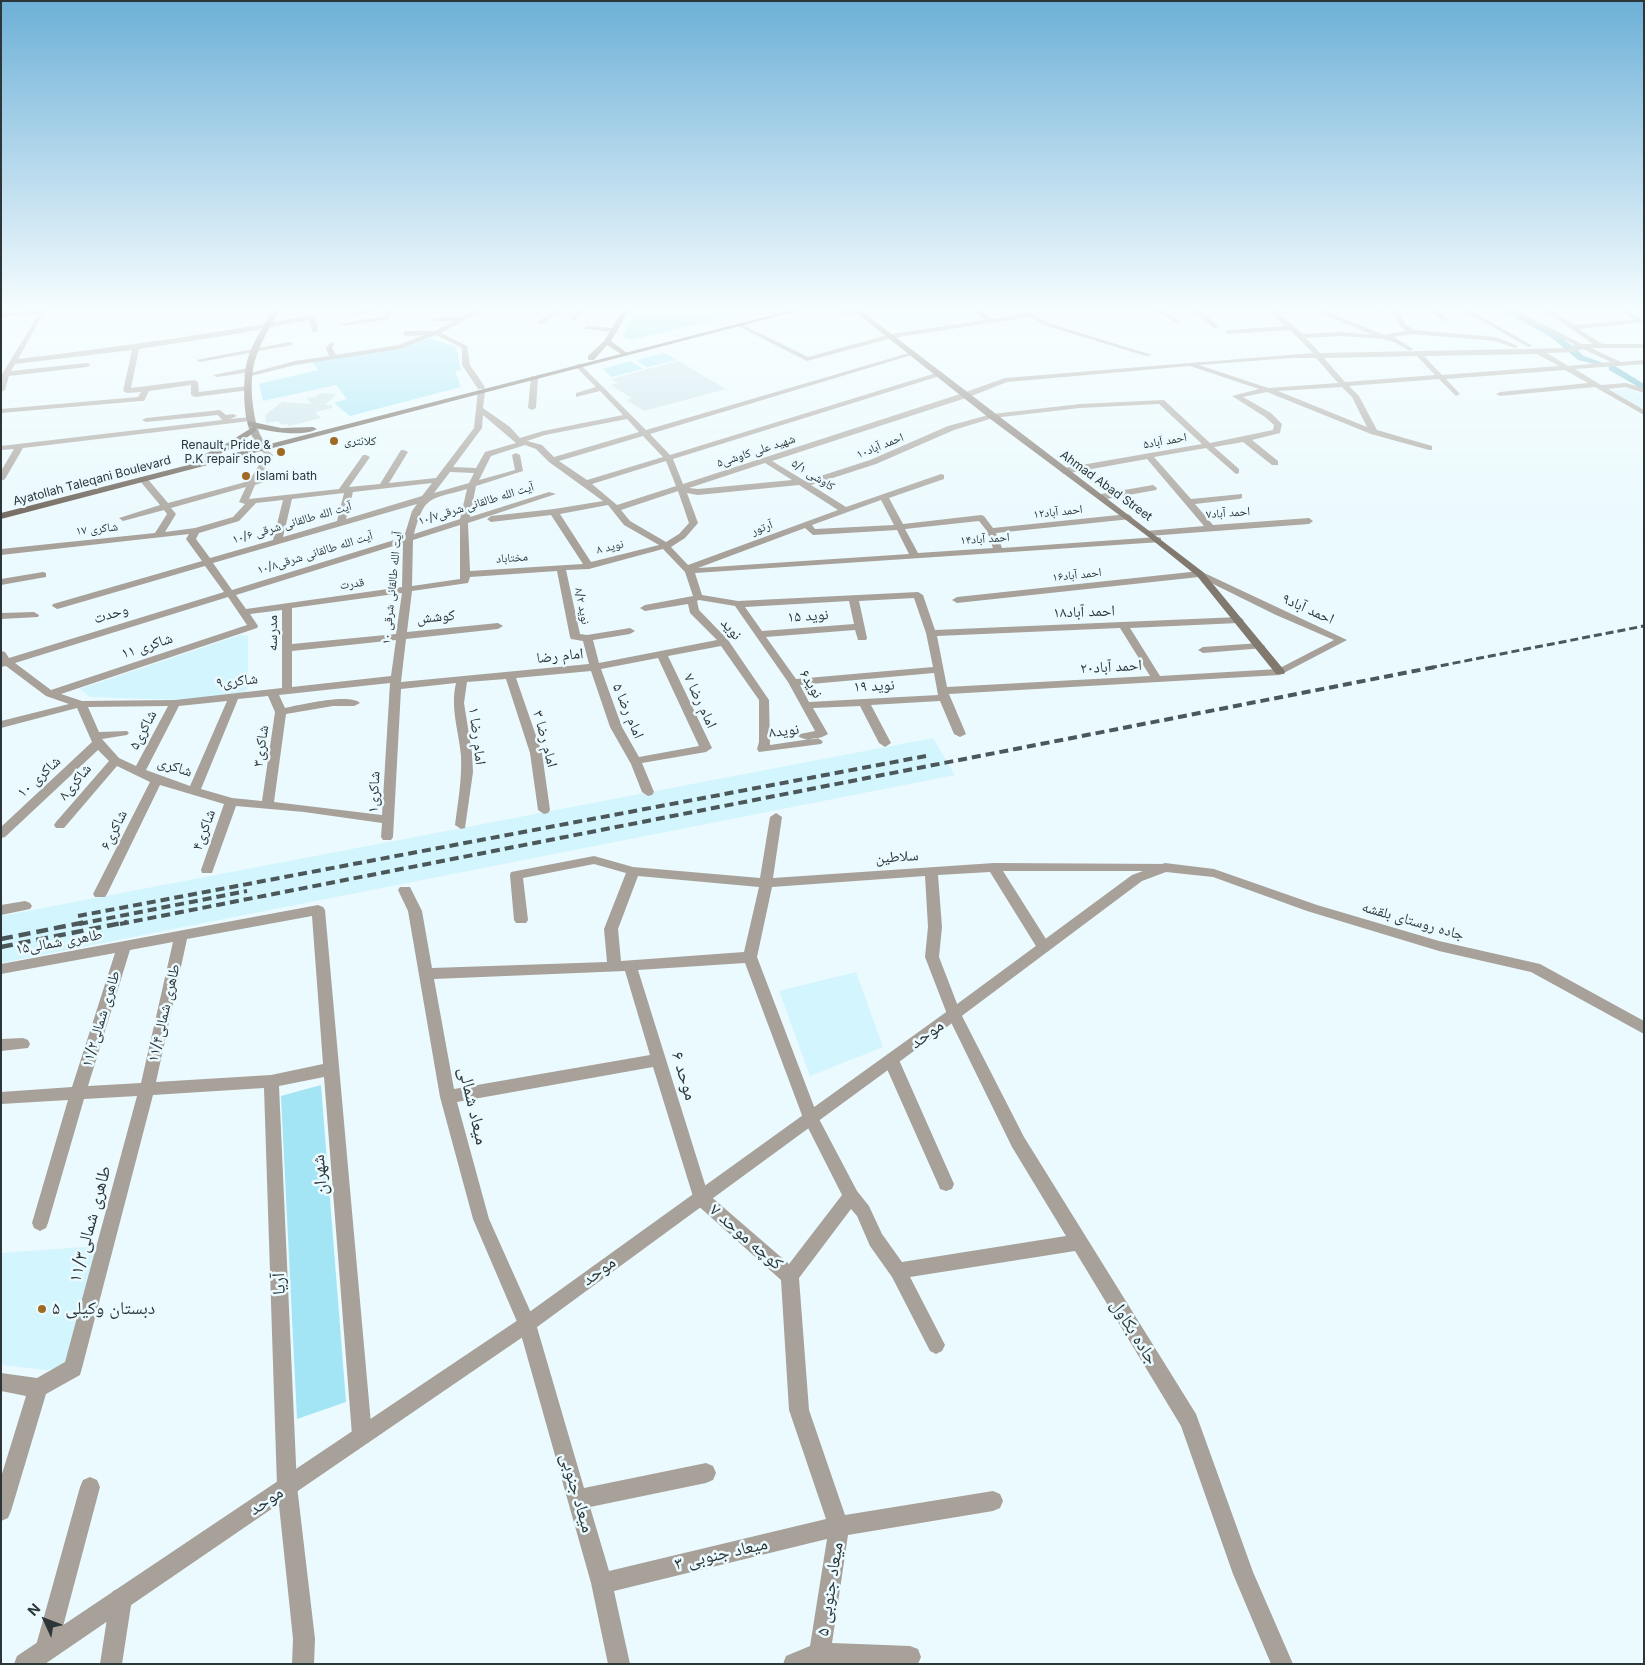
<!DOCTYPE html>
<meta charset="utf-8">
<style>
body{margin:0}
#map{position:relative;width:1645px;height:1665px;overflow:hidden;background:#ebfafe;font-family:Inter,sans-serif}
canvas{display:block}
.frame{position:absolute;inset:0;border:2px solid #2c3638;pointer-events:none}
.north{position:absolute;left:20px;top:1595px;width:50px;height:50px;-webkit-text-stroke:4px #ebfafe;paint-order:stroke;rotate:313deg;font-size:14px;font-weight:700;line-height:20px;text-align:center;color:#2c3638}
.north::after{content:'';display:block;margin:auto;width:18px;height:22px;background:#2c3638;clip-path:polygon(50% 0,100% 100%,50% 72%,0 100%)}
</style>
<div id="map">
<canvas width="1645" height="1665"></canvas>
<div class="frame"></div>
<div class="north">N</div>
</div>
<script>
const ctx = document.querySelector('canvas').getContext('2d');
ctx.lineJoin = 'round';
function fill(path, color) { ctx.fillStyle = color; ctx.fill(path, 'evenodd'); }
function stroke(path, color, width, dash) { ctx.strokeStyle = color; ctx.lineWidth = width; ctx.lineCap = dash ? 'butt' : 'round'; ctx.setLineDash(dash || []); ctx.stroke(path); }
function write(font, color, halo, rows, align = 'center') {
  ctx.font = font + ' Inter,"Noto Naskh Arabic",sans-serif'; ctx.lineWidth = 5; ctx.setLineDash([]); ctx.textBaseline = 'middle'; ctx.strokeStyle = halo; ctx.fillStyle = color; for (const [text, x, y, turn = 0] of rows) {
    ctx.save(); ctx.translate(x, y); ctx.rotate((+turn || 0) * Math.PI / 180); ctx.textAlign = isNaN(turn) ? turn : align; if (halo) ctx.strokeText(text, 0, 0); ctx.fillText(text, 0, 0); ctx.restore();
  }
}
fill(new Path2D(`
 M868,310H964L976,318L897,331Z
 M1627,389L1644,395V412L1608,391Z
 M240,635L248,636V689L242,693L183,700L90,697L80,689Z
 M933,738L955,775L1,963V916Z
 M856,972L883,1047L810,1076L779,991Z
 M99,1246L69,1365L46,1370L1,1365V1253Z`), '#d3f5fd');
fill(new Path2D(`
 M636,310H755L631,340L622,337Z
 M430,338L456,347L461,370L455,371L461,387L350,416L334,403L347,399L336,385L263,401L259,384L318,370L312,362L404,347Z
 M665,353L677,360L647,367L636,360Z
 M631,361L643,369L611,377L603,369Z
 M321,1085L346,1402L297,1419L281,1096Z`), '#a3e5f5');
fill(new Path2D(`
 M1503,310H1511L1558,334L1584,356L1606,364L1602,366L1578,360L1552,338Z
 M1609,366H1615L1644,384V390L1609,370Z`), '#54aabe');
fill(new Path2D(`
 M678,361L726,389L644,411L626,400L632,398L611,385L618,383L611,379Z
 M320,393L336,394L325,405H332V408L315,412L321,418L289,426L287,424L282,425L278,421L266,423L265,415L282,402L311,404L306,398L315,397Z`), '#cae2e8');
fill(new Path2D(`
 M45,310L57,311L39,314L42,316L18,359C117,347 214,334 312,315L315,317L318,331L313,332L309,320L236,334L139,349L131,388L194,380L198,382L199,392L247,386H250V390L195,397L191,395V385L149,391L144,401H141L1,413V409L138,397L141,392L127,393L123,391L132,350L15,364L11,371L87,363L91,365L87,367L9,376L5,390L1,392L2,374L39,314L1,317V313Z
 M367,310H381L358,315L355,313Z
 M388,310H394L389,319L344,326L341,324L385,316Z
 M477,310H484L441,333L467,346L470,365L485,387L484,389H478L462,365V348L436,335L400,349L295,365L247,377L243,375L295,361L329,356L326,348L331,342L334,344L332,348L336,355L399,345L424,335L406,336L403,334L404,331H435L454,321H435L432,319L433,318L462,317Z
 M554,310H561L542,324H538V322Z
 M577,310H585L580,313L575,320H571L574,312Z
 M971,310H978L992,319L1023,314L1020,311L1025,310L1051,324L1152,355L1146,356L1047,326L1029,317L892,338L807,361L736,325L741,324L808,357L891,334L985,320Z
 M1154,310H1161L1180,321L1175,322Z
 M1193,310H1200L1219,327L1214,328Z
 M1268,310H1275L1303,334L1341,332L1372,335L1315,310H1323L1384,335L1406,331L1400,326L1393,312L1394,310H1400L1405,324L1414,330L1496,337L1518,346L1515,348L1495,341L1412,334L1393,337L1412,348L1413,349L1410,351L1394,342L1383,339L1341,336L1306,338L1320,353L1573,348V344L1508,310H1515L1582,344H1593L1544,310H1551L1574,325L1634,320L1619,310H1626L1643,320V322L1579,329L1602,344H1644V348H1591L1621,362L1644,360V364L1575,369L1601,385L1626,383L1644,388V393L1625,387L1608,389L1644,410V415L1595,387L1500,396L1496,394L1500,392L1588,383L1565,370L1446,379L1460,394L1456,396L1439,379L1349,386L1359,396L1377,430L1432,446V450H1429L1371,434L1267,392L1243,397L1271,413L1282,424L1280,433L1252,440L1278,461V465H1272L1243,442L1214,447L1239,469V473L1236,474L1206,448L1154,457L1191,499L1242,494V498L1239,499L1195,504L1213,525L1309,518L1313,521L1309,524L1149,536L1146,535V531L1204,526L1147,459L1064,474L1060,471L1064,468L1202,444L1159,404L1080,408L993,418L954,430L876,464L811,485L846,507L941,474L944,475V479L889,498L903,524L981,515L984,516L993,528L1128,514L1132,517L1131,519L996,533L1002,548L1158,537L1161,538V542L695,573L702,595L738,601L918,592L923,595L935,630L1239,617L1244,620L1239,623L1130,628L1160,676L1278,669L1334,640L1276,615L1199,577L957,603L952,600L957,597L1200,571L1347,640L1280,675L949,694L966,734L960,737L954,734L940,701L871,705L891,743L885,747L879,743L860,706L813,708L828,734C821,739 805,742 798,736L800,734L815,731L788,682L735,606L699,600L697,601L699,610L728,640L769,700L770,745L817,738L821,740L823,742L821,744L759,752L757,749L759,742V700L721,646L668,656L712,748L706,752L642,763L654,792L652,795L648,796L642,792L631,764L610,727L591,671L516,678L542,753L550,810L548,813L544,814L538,810L530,753L506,679L467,682L464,703L472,753L473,772L465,828L461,829L455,825C458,802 462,779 461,756C459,731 450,709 456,683L401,689L393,837L391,840H383L381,837L382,823L304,812L236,806L213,870L212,873H202L201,870L224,804L160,785L107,894L105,897H95L93,894L150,782L117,766L64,828H56L54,825L56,822L109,761L98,750L5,837L1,838V827L92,742L77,708L1,728V721L69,704L46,696L6,666L1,667V651L5,652L9,658L224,592L205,566L61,608L57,609L52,606L53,604L202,561L186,539L189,534L1,555V549L155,533L167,514L164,510L123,521L119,518L160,505L140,481V477H146L168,503L249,481L265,455L259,448L263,446L273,455L259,478L285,471L289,474L255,485L249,499L339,489L363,455H366L370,457L349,487L380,484L401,450H404L408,452L389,483L436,478L474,428L478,390L485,392L483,408L510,427L520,438L543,431L623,415L600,391L576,397V393L596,387L577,368V364H580L646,430L909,353L915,354L650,434L670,455L936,373L943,375L673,459L683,484L963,393L1005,378L1313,353L1290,330L1228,334L1225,332L1228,330L1285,326ZM1583,349L1611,362L1568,366L1547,353L1574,352ZM1537,354L1559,366L1442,375L1424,356ZM1417,356L1435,375L1345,382L1324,358ZM1292,358H1316L1338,383L1268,388L1199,365ZM1190,366L1259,389L1232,396L1265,417L1274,425L1273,430L1210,443L1164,400L1080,404L992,414L948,426L870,460L805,481L772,461L969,397L1007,382ZM1342,387L1352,397L1367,427L1278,391ZM483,415L516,443L485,452L476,468L453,467L482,428ZM627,419L639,432L554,457L542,445L527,441L545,435ZM643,436L663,457L587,480L559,461ZM525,445L536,449L549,462L603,501L554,509L491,516L487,519L491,522L551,515L583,564L470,571L468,523L556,494L549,492L470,517L476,486L523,471L520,455L516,453L512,455L515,470L479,480L491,456ZM666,461L676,486L617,505L592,484ZM765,463L792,480L698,489L689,488ZM450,472L474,473L469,483L434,493ZM432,483L422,496L346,519L353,492ZM799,485L838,510L688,565L671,547L685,538L698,523L687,493L698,495ZM246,487L239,502L245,504L233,517L195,528L165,532L176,514L171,508ZM467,489L460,519L414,534C425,494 430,500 467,489ZM678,491L689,523L679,534L666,542L630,521L621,510ZM344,493L337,521L283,537L292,499ZM283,500L273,540L210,558L196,539L199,533L239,521L256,503ZM881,500L894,525L815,529L812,525ZM417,504L412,511L404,537L232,590L213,563ZM608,505L624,525L659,545L591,562L560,514ZM979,521L987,531L993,548L918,553L905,529ZM460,525V579L412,586L413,540ZM805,528L813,535L897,530L909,554L698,568ZM403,543L402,587L246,609L236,595ZM663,549L685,572L693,596L645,605L640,608L645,611L688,604L690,613L717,640L599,663L593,640L630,634L635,631L630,628L587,635L580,634L566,570L589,569ZM557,571L570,637L571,639L583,641L589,664L401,682L406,639L498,629L503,626L498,623L407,632L412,591L468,583L470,577ZM402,593L396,634L292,644V608ZM228,597L247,625L51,690L15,663ZM914,598L926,633L933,667L796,679L766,637L855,630L858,640H866L867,638L859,601ZM849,601L854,624L762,631L745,607ZM282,610V688L175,700L82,701L61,694L257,628L258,626L250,614ZM1120,628L1150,676L947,687L937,636ZM396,640L391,676L292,687V651ZM658,658L699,746L639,757L622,727L601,669ZM934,673L938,695L809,702L800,685ZM390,683L382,815L274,802L286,714L333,706H354L360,703C349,693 300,705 285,708L279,695ZM268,696L275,712L262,801L232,798L201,789L238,699ZM227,701L190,786L146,770L179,706ZM168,706L136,766L119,758L102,739L127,735L129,733L127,731L99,732L88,707Z
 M1377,310H1383L1384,311L1381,313Z
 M1429,310H1436L1448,320L1443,321Z
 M1463,310H1470L1533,346L1528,347Z
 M587,326L614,328L617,330L614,332L585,329L584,328Z
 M290,342L292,343V345L200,362L196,360Z
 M248,368H251V372L217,377L213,375Z
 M531,376L538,378L536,408L532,410L528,408Z
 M220,410L226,415L233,414L237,416L230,419L250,417L254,419L250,421L23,448L5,479L1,481V471L14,449L1,450V446L222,420L218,415L146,422L142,420L146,418Z
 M1153,485L1157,488L1156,490L1101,500L1097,497L1101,494Z
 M43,572L46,573V577L1,585V579Z
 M34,612L39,615L38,617L1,619V613Z
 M1260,643L1265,646L1264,648L1203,653L1198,650L1203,647Z
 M776,813L782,817L773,878L994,863L1170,864L1171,867L1170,870L1165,871H1003L1051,947L1049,951H1039L990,872L938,875L942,927L939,957L961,1014L1024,1137L1196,1414L1253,1572L1293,1664H1271L1233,1574L1181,1426L1075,1251L910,1277L945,1345L942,1351L936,1354L930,1351L892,1277L870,1246L857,1216L851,1209L799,1278L809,1410L845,1515L993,1491L1000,1494L1003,1501L1000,1508L993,1511L848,1535L832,1643L910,1646L918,1649L921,1657L918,1664H783L786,1656L810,1646L827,1539L614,1591L630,1664H608L591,1583L518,1324L473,1219L440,1097L408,911L398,890L400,887H410L422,911L432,968L607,962L604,929L626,873L594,864L523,878L528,920L526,923H516L514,920L510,875L511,872L594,856L633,867L760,878L770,817ZM638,876L759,887L744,952L621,961L618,929ZM925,876L928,927L925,957L947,1014L1012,1147L1066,1236L902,1262L882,1234L869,1206L857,1191L818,1117L757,957L772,887ZM745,963L803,1118L842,1195L789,1264L708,1194L638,970ZM625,971L650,1055L454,1089L434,979ZM653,1067L695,1203L781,1280L789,1410L826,1519L609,1571L590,1507L706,1483L713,1480L716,1473L713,1466L706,1463L584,1488L536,1324L489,1219L457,1102Z
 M25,901L30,903L32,906L30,909L1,915V905Z
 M318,905L323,907L325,910L372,1435L369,1442L362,1445L355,1442L352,1435L324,1077L279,1086L297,1486L315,1639L314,1664H292L293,1639L277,1486L264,1088L153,1095L82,1368L80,1375L46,1394L11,1511L8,1518L1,1521V1477L26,1396L1,1391V1373L37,1378L65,1362L137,1096L84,1099L48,1223L46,1228L40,1231L34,1228L32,1223L68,1100L1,1104V1092L72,1087L115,953L1,974V964ZM312,916L323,1064L271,1075L156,1082L187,939ZM173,942L141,1083L88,1086L130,950Z
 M23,1038L28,1040L30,1044L28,1048L1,1051V1039Z
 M891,1054L896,1056L899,1060L954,1184L952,1189L946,1191L940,1189L938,1184L883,1060L886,1056Z
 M90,1477L97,1480L100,1487L57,1649L54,1657L46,1660L38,1657L35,1649L80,1487L83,1480Z
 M121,1588L129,1591L132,1599L122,1664H100L110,1599L113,1591Z`), '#a7a19a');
fill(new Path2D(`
 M1165,863L1214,869L1317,905L1439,941L1540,964L1644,1021V1034L1531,972L1439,951L1307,911L1213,877L1166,872L1142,881L959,1018L533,1330L45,1664H14L17,1656L521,1318L949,1010L1132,875Z`), '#a7a19a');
fill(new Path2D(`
 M273,310H279C259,348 248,361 253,406C255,420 257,431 265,443L261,445C241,437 242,376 248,358C253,341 264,326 273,310Z
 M623,310H629L611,341L627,353V355H623L607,345L594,360H588V356L604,341Z
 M853,310H860L1203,572L1284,670L1285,672L1284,674H1276L1197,576L1146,535L989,418Z`), '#81786e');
fill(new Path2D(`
 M792,310H801L1,519V513Z
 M837,310H848L853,312L850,314Z
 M248,421L281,428L313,427L317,429C304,437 271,432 256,428V431C244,439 220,459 205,458V454L224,445L253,427L248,425Z`), '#665b50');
stroke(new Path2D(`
 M1429,668L1644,626`), '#4c5759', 3, [8, 4]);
stroke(new Path2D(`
 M78,916L926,756
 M79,924L247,891
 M120,924L1435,667`), '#4c5759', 4, [9, 5]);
stroke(new Path2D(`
 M1,939L86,922
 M1,947L127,922`), '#4c5759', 4.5, [12, 6]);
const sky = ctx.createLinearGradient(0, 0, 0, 543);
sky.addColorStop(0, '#6db0d7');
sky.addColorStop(0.57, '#f6fdff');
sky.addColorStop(1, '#f6fdff00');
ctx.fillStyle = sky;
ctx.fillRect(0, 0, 1645, 543);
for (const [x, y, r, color] of [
 [334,441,5,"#9f6a23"],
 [281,452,5,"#9f6a23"],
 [246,476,5,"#9f6a23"],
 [42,1309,5,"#9f6a23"]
]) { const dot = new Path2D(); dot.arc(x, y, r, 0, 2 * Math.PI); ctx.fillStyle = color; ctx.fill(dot); stroke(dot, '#ebfafe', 2); }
write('12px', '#2c3638', '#ebfafe', [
 ["کلانتری",344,441],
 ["Renault, Pride &",271,445,"right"],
 ["P.K repair shop",271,459,"right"],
 ["Islami bath",256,476]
], 'left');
write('12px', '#2c3638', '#ebfafe', [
 ["احمد آباد۵",1165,441,-10],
 ["احمد آباد۱۰",880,446,-22],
 ["شهید علی کاوشی۵",756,451,-18],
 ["کاوشی ۵/۱",813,475,32],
 ["Ayatollah Taleqani Boulevard",92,481,-15],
 ["Ahmad Abad Street",1106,486,36],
 ["آیت الله طالقانی شرقی۱۰/۷",476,504,-17],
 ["احمد آباد۱۲",1058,512,-6],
 ["احمد آباد۷",1228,513,-4],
 ["آیت الله طالقانی شرقی ۱۰/۶",292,523,-16],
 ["آرتور",762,528,-20],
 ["شاکری ۱۷",97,529,-6],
 ["احمد آباد۱۴",985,539,-4],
 ["نوید ۸",610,547,-14],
 ["آیت الله طالقانی شرقی۱۰/۸",315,553,-17],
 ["مختاباد",512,558,-4],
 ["احمد آباد۱۶",1077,575,-6],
 ["قدرت",352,584,-8],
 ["آیت الله طالقانی شرقی ۱۰",392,588,-84],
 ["نوید ۸/۲",582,606,79]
]);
write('15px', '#2c3638', '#ebfafe', [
 ["احمد آباد۹",1308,609,24],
 ["احمد آباد۱۸",1084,612,-2],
 ["وحدت",111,614,-17],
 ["نوید ۱۵",808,616,-4],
 ["کوشش",436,617,-5],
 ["نوید",731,629,49],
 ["مدرسه",272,633,-90],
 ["شاکری ۱۱",147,646,-18],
 ["امام رضا",560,656,-6],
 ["احمد آباد۲۰",1111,667,-3],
 ["شاکری۹",237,681,-6],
 ["نوید۶",811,684,59],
 ["نوید ۱۹",874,686,-3],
 ["امام رضا ۷",700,701,65],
 ["امام رضا ۵",628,711,67],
 ["شاکری۵",143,730,-62],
 ["نوید۸",784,731,-7],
 ["امام رضا ۱",477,736,83],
 ["امام رضا ۳",545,739,75],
 ["شاکری۳",261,746,-82],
 ["شاکری",175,767,18],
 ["شاکری ۱۰",39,777,-43],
 ["شاکری۸",75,782,-50],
 ["شاکری۱",374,792,-87],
 ["شاکری۶",114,830,-64],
 ["شاکری۴",204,830,-70],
 ["سلاطین",897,857,-4],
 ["جاده روستای بلقشه",1413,921,16],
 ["طاهری شمالی۱۵",59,942,-10],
 ["طاهری شمالی۱۱/۴",164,1013,-77],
 ["طاهری شمالی۱۱/۲",101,1019,-73]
]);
write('18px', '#2c3638', '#ebfafe', [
 ["موحد",927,1034,-36],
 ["موحد ۶",684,1076,73],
 ["میعاد شمالی",473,1106,77],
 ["شهران",320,1175,-95],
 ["طاهری شمالی۱۱/۳",90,1224,-75],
 ["کوچه موحد ۷",746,1237,41],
 ["موحد",599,1271,-36],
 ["آریا",279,1284,-92],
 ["جاده بکاول",1134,1332,58],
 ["میعاد جنوبی",577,1493,74],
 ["موحد",266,1501,-34],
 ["میعاد جنوبی ۳",721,1554,-13],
 ["میعاد جنوبی ۵",830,1589,-81]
]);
write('18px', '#2c3638', '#ebfafe', [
 ["دبستان وکیلی ۵",52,1309]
], 'left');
</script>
